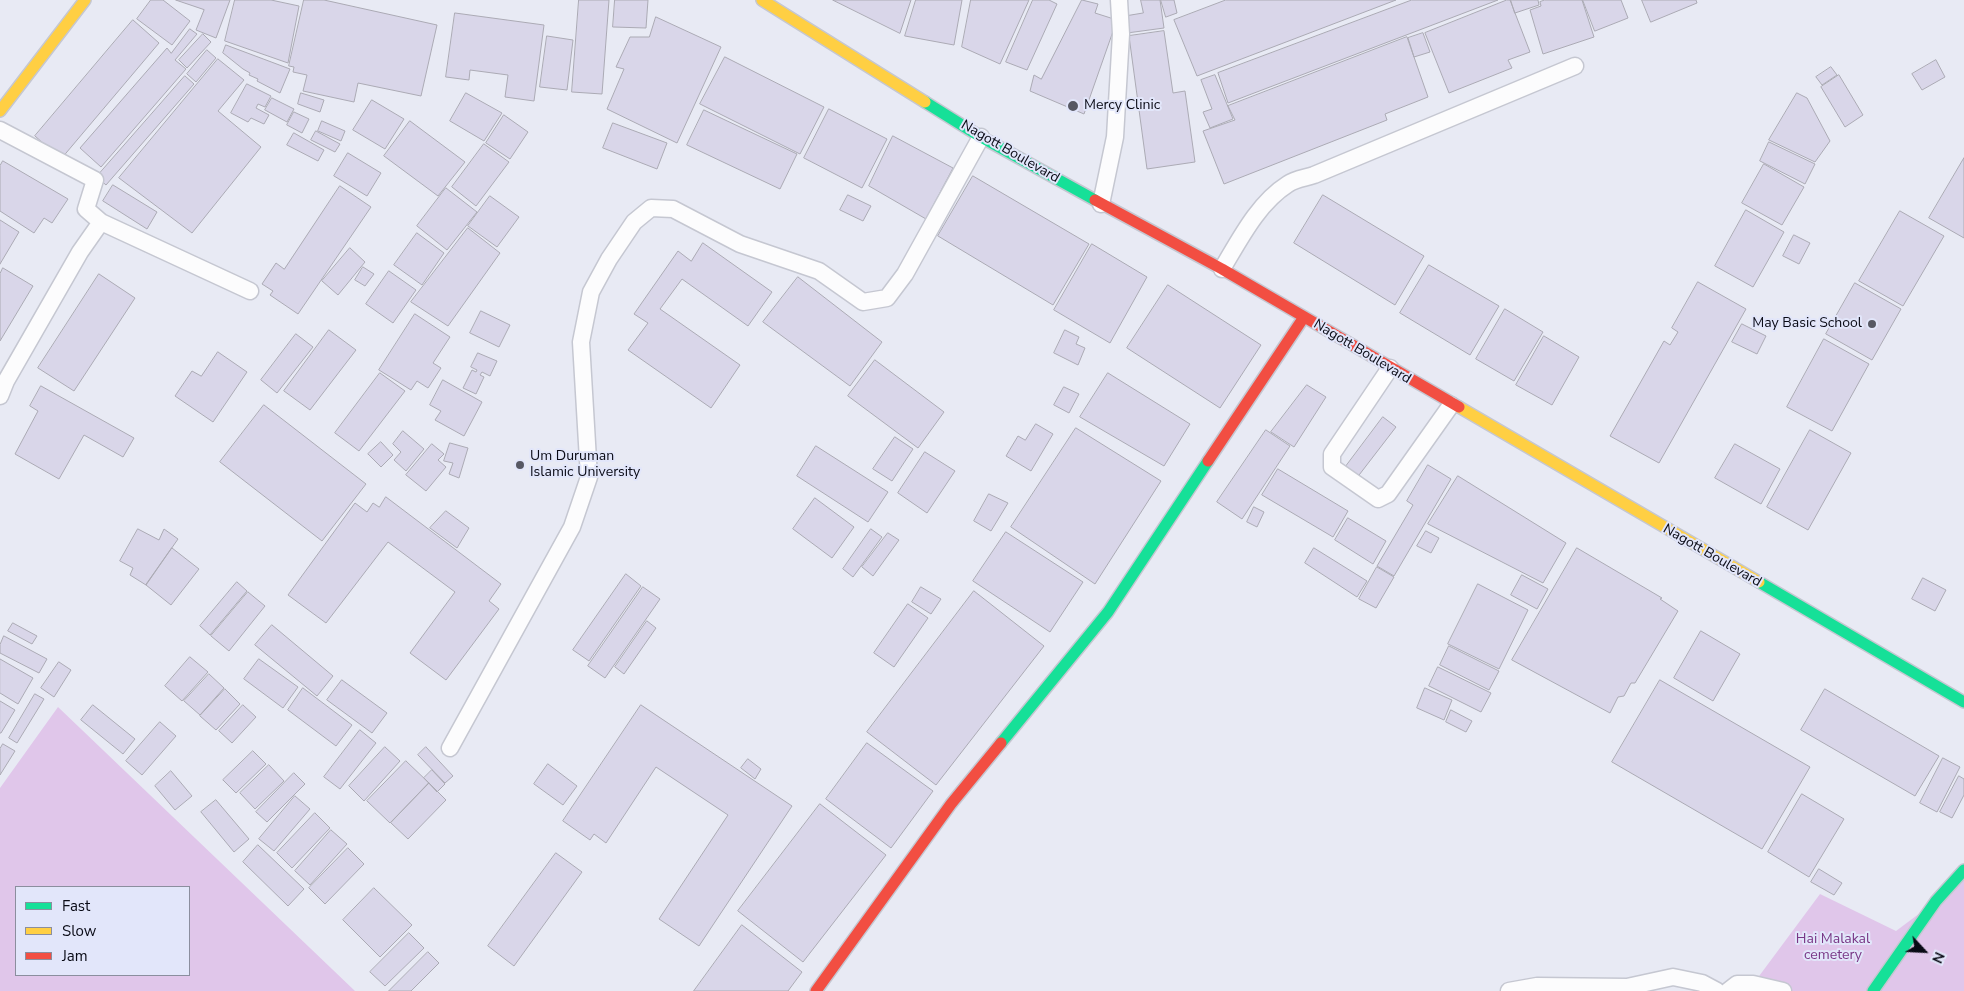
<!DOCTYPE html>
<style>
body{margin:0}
#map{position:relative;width:1964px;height:991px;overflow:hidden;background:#e8eaf4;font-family:"Nunito Sans",sans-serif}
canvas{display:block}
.legend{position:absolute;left:15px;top:886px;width:175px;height:90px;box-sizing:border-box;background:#e2e6fa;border:1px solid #8b8e9e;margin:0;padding:6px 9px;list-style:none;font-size:15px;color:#090a15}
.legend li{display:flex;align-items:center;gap:10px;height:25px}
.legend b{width:25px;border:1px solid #8b8e9e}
.north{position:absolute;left:1899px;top:926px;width:50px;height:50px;-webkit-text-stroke:4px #e2e6fa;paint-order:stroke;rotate:115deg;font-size:14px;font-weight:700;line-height:20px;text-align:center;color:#090a15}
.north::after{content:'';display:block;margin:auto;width:18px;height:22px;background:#090a15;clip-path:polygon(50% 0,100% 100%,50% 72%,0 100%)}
</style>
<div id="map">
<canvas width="1964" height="991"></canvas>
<ul class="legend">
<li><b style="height:6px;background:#16e098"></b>Fast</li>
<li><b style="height:6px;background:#ffcf43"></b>Slow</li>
<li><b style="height:6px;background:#f24e42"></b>Jam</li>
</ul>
<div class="north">N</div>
</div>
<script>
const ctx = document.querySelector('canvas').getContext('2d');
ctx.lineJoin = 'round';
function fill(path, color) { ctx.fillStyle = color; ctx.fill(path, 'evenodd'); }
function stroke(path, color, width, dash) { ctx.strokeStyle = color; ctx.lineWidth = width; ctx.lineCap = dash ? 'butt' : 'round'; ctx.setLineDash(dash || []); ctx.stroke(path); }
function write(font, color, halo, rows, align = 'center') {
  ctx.font = font + ' "Nunito Sans",sans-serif'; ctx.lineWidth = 4; ctx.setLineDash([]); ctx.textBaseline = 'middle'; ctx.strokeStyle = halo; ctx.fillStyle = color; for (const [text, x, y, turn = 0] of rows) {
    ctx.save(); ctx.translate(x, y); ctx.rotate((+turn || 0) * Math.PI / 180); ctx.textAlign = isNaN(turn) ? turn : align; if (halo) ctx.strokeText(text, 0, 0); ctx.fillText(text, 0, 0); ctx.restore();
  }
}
fill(new Path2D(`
 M58,707L355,991H0V788ZM189,887V975H16V887Z
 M1964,880V991H1748L1820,894L1896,931Z`), '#e0c6ea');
const building = new Path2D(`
 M151,0H163L190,21L172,45L137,19Z
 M176,0H230L216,38L196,30L204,10Z
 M235,0H271L299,6L288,63L225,41Z
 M304,0H324L437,25L421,96L358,83L354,102L303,91L307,75L293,72L294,67L289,66Z
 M579,0H609L602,94L572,92Z
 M615,0H648L646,28L613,27Z
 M833,0H911L900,33Z
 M916,0H962L954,45L905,36Z
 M971,0H1029L1000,64L962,47Z
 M1033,0H1049L1057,4L1027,70L1006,62Z
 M1082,0L1098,4L1095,13L1117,20L1084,114L1030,91L1034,75L1041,79Z
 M1141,0H1160L1164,28L1127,33L1125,16L1143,13Z
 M1161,0H1174L1177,13L1166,17Z
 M1226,0H1396L1197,76L1174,20Z
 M1412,0H1498L1228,103L1218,73Z
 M1507,0H1510L1530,52L1508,60L1512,68L1449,93L1425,33Z
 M1511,0H1538L1539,5L1515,13Z
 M1545,0H1582L1594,37L1543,54L1530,10L1541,6L1540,2Z
 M1583,0H1621L1628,18L1595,31Z
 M1642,0H1696L1697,3L1651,22Z
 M455,13L544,25L534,101L505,97L508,75L470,70L469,80L446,77Z
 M656,17L721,47L677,143L607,109L624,69L616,67L630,37H649Z
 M133,20L159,43L61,159L35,136Z
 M190,29L197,34L175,60L186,69L101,167L80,148L167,48L171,53Z
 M1164,31L1173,93L1185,91L1195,162L1147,169L1129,36Z
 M1423,33L1430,52L1414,57L1408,38Z
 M203,34L211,42L187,68L179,60Z
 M547,36L573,40L567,90L540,87Z
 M1407,37L1428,97L1385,114L1387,120L1224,184L1203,131L1235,120L1228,106Z
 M226,45L290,69L280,93L257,81L258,79L249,75L250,73L243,69L223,53Z
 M207,50L216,58L196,82L187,74Z
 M725,57L824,107L800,154L700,104Z
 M218,59L244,80L218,111L261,147L192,233L119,178Z
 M1936,60L1945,77L1922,90L1912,74Z
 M1831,67L1837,75L1822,85L1816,77Z
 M1215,75L1233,119L1210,128L1203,112L1212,109L1201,80Z
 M1839,75L1863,115L1845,127L1821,87Z
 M185,76L194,84L106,185L99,179V174Z
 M247,84L271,96L265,107L258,104L256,108L269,115L264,124L251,118L248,122L231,113Z
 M301,93L324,100L320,112L298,104Z
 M466,93L502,113L484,141L450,121Z
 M1797,93L1807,98L1830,141L1815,162L1769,140Z
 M272,98L294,109L287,122L265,110Z
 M372,100L404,119L385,149L353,130Z
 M829,109L887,139L862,188L804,158Z
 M704,110L797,154L780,189L687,145Z
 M294,112L309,119L302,133L287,125Z
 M504,115L528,132L510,159L486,143Z
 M322,121L345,131L341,141L318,131Z
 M410,121L465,162L438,196L384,156Z
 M613,123L667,143L657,169L603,148Z
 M316,131L340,144L335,152L311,140Z
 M294,133L324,150L318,161L287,145Z
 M893,136L953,168L926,219L869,186Z
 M1769,142L1815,164L1805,184L1760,161Z
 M484,144L509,162L476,206L452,187Z
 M348,153L381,173L367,196L334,176Z
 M1964,158V238L1929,218Z
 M3,161L68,199L52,223L44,218L34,233L0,211V166Z
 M1764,164L1804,187L1782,225L1742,203Z
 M973,176L1089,244L1053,305L938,236Z
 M113,185L157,212L147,229L103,201Z
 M340,186L371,207L298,314L270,295L273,291L262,284L276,263L284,269Z
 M446,188L477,212L447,250L417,226Z
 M848,195L871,206L863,221L840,210Z
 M1323,195L1424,256L1395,305L1294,243Z
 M490,196L519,217L497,247L468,226Z
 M1746,210L1784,232L1753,287L1715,266Z
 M1900,211L1944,236L1903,306L1859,281Z
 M0,220L19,232L0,264Z
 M468,228L500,253L448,326L411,302Z
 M417,233L444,253L422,285L394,265Z
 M1794,235L1810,243L1799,264L1783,256Z
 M703,243L772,292L748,326L682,279L660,309L740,365L711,408L628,350L648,323L634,314L678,251L691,261Z
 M1092,244L1147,277L1110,343L1054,310Z
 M350,248L365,262L338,295L322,281Z
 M1429,265L1499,306L1470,355L1400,313Z
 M363,267L374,274L365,286L355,280Z
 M3,268L33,286L0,341V274Z
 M389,271L416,290L393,323L366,304Z
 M99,274L135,298L74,391L38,368Z
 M798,277L882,342L850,386L763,322Z
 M1698,282L1746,309L1659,463L1610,436L1664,341L1670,345L1678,332L1672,328Z
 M1855,283L1901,309L1872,360L1826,334Z
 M1168,285L1261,345L1220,408L1127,348Z
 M1505,309L1543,332L1514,381L1476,359Z
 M481,311L510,325L499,347L470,333Z
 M415,314L450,337L433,363L441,368L428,388L417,381L411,390L379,370Z
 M1742,324L1766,336L1757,354L1732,342Z
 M329,330L356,350L310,410L284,391Z
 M1065,330L1079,337L1076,344L1085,348L1078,365L1054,353Z
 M296,334L313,347L277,393L261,380Z
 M1544,336L1579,357L1552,405L1516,385Z
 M1824,339L1869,364L1832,431L1787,407Z
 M218,352L247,372L213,422L175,396L192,371L201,376Z
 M478,353L497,361L490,376L482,372L480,375L484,377L476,394L463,388L472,370L476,372L477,370L471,367Z
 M875,360L944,412L918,448L848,396Z
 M380,373L405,391L359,451L335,433Z
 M1108,373L1190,424L1164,466L1080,417Z
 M443,380L482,402L464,436L435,420L441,411L430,405Z
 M1307,385L1326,397L1294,447L1271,432Z
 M41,386L134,438L123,457L84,435L59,479L15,454L38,411L30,406Z
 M1064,387L1079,394L1069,413L1054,405Z
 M264,405L366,484L322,541L220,462Z
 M1383,417L1396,427L1356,479L1344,469Z
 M1036,424L1053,434L1031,471L1006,456L1018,436L1025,440Z
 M1076,428L1161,481L1095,584L1011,527Z
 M1266,430L1290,446L1242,519L1217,502Z
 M1810,430L1851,453L1808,530L1767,507Z
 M403,431L424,449L406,471L394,460L401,452L393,444Z
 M895,437L913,449L892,481L873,469Z
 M381,442L393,455L381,467L368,454Z
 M450,443L468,448L459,478L449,474L453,463L444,461Z
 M432,444L444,454L438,460L446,467L426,491L406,475Z
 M1735,444L1780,469L1761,504L1715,478Z
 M816,446L888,492L868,522L797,476Z
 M925,452L955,471L927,513L898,493Z
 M1428,465L1451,479L1394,576L1377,566L1413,505L1407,501Z
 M1278,469L1348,511L1333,537L1262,495Z
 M1458,476L1566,543L1543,583L1428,524Z
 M989,494L1008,503L991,531L974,521Z
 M386,497L501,584L489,601L499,609L446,680L410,653L455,592L388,542L326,623L288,595L355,503L367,512L373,503L379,507Z
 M815,498L854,527L832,558L793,529Z
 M1254,507L1264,512L1257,527L1247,522Z
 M446,511L469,528L457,548L430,528Z
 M1348,518L1386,541L1373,564L1335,540Z
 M138,529L159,540L164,529L178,539L146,585L130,575L133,568L120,561Z
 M871,529L882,537L853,577L843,569Z
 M1426,531L1439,538L1431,553L1417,546Z
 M1006,532L1083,582L1050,632L973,581Z
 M888,533L899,540L873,576L862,567Z
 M172,548L199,569L171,605L146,585Z
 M1314,548L1367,581L1357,597L1305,563Z
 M1577,548L1662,598L1660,599L1678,611L1635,683H1631L1624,696L1618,697L1610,713L1512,660Z
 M1377,567L1394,577L1376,608L1359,599Z
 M626,574L641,586L589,661L573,650Z
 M1522,575L1548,589L1537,609L1511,595Z
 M1923,578L1946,590L1935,611L1912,599Z
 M237,582L247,591L210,635L200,626Z
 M1478,584L1528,610L1499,669L1448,644Z
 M643,587L660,599L605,678L588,666Z
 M921,587L941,599L931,614L912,602Z
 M974,591L1044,646L936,785L867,732Z
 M248,592L265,606L229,651L211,636Z
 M908,604L928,618L894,667L874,653Z
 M647,621L656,628L624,674L615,667Z
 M13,623L37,636L32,644L8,631Z
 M272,625L333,676L317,696L255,645Z
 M1701,631L1740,654L1713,701L1674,678Z
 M4,636L47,659L39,673L0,653V645Z
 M1449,646L1499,671L1489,690L1440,665Z
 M190,657L208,672L182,701L165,686Z
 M0,659L33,678L18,704L0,693Z
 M259,659L298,687L283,708L244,679Z
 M59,662L71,670L54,697L41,688Z
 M1438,667L1491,693L1481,712L1429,686Z
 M209,674L224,688L200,715L184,701Z
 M342,680L387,713L372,733L327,700Z
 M1660,680L1810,767L1762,849L1612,762Z
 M303,688L352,725L336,746L288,710Z
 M1425,688L1452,700L1444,720L1417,708Z
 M225,689L240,704L216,730L200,716Z
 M1825,689L1939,756L1915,796L1801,730Z
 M35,694L44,699L17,743L9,738Z
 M0,701L15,710L1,733H0Z
 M93,705L135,739L123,754L81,720Z
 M243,705L256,717L232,743L219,731Z
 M641,705L792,806L699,946L659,919L728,815L656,767L606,843L594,834L590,840L563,821Z
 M1451,710L1472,721L1466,732L1446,722Z
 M160,722L176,736L142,775L126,761Z
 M360,730L376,743L340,789L324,777Z
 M867,743L933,791L891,848L826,799Z
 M3,744L15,751L0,775V749Z
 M385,747L400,761L364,801L349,786Z
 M426,747L453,776L445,783L418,755Z
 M253,751L266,764L236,793L223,780Z
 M1943,758L1960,767L1937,812L1920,803Z
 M748,759L761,769L755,779L741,768Z
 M406,761L429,783L390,823L367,801Z
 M548,764L577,786L563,805L534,784Z
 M269,765L284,781L255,809L240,793Z
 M432,770L445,784L437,792L424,778Z
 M171,771L192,796L175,810L155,786Z
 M294,773L305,784L267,822L256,812Z
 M1959,776L1964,779V795L1952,818L1940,812Z
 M429,783L446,800L408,839L391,823Z
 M1802,794L1844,819L1809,877L1768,852Z
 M295,796L310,809L274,851L259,839Z
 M216,800L249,839L234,852L201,812Z
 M820,804L886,855L803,962L738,911Z
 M315,813L330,828L292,868L277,853Z
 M331,830L347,844L310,885L295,871Z
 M258,845L304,889L288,906L243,862Z
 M348,848L364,864L325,904L309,888Z
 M556,853L582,872L514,966L488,946Z
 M1819,869L1842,883L1834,895L1811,882Z
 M374,888L412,925L380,957L343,920Z
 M742,925L802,972L788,991H694Z
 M409,933L424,948L385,986L370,972Z
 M428,952L439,963L411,991H389Z`);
fill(building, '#d9d6e9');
stroke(building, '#abaab4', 1);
const lane = new Path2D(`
 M0,130L95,180L86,209L101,222L80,252L6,381L0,396
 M1101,204L1115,137L1121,34L1119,0
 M101,222L250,291
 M1222,269C1240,239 1258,203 1288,184C1295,179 1305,178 1314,175L1575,66
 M1390,368L1332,454V467L1378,499L1388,494L1451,405
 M450,748L572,527L589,477L581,342L591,292L609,259L634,222L651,208L673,209L740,244L819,271L863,302L887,298L905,274L981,137
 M1509,991L1537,986L1627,987L1673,977L1702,983L1717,991
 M1728,991L1737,984H1753L1783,991`);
const fast = new Path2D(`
 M925,102L981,137L1095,200
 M1759,582L1964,702
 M1001,743L1108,612L1208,461
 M1873,991L1936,901L1964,870`);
const slow = new Path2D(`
 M762,0L925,102
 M0,111L85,0
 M1459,407L1759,582`);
const jam = new Path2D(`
 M1095,200L1222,269L1459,407
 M1208,461L1304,317
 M816,991L951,804L1001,743`);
stroke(lane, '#c5c7d1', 19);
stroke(fast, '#c5c7d1', 14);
stroke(slow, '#c5c7d1', 14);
stroke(jam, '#c5c7d1', 14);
stroke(lane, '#fcfcfd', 16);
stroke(fast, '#16e098', 11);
stroke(slow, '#ffcf43', 11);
stroke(jam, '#f24e42', 11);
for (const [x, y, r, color] of [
 [1073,106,6,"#575863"],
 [1872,324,5,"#575863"],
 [520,465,5,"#575863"]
]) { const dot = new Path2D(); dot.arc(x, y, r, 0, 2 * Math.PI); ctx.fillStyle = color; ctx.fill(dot); stroke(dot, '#e2e6fa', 2); }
write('14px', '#090a15', '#e2e6fa', [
 ["Mercy Clinic",1084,106],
 ["May Basic School",1862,324,"right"],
 ["Um Duruman",530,457],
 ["Islamic University",530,473]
], 'left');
write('14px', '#090a15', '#e2e6fa', [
 ["Nagott Boulevard",1010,152,30],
 ["Nagott Boulevard",1362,352,31],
 ["Nagott Boulevard",1712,556,30]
]);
write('14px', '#793786', '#e2e6fa', [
 ["Hai Malakal",1833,940],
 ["cemetery",1833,956]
]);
</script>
